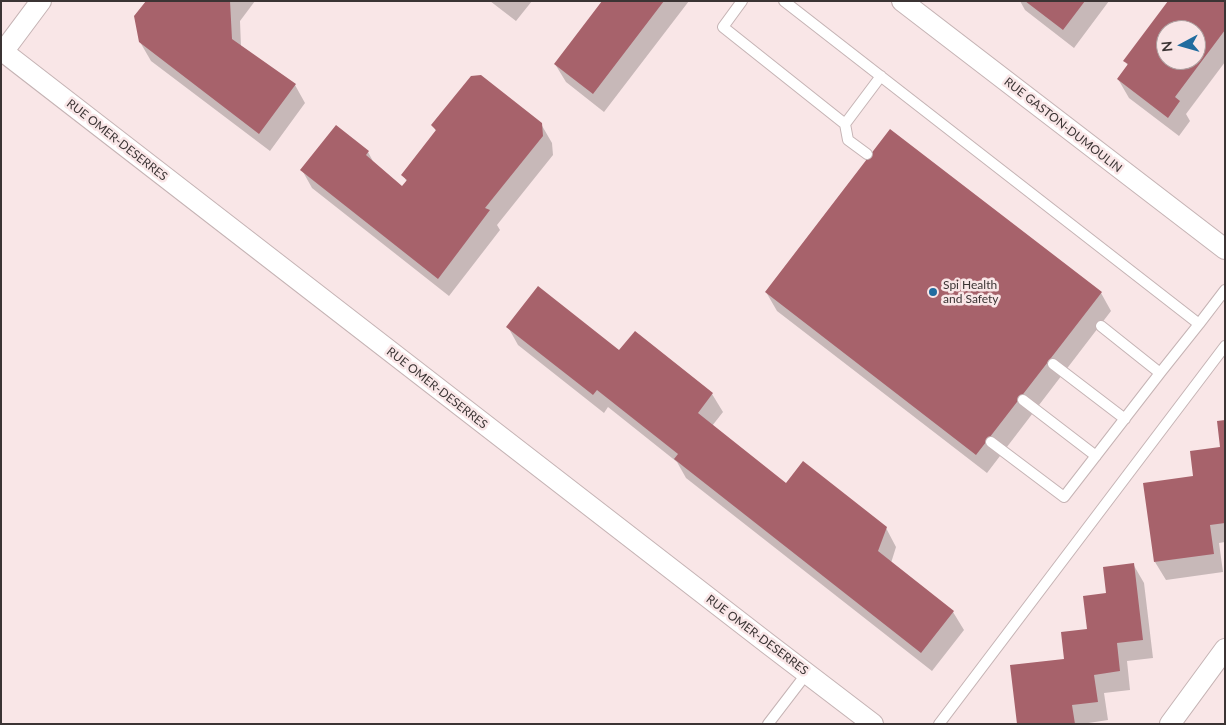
<!DOCTYPE html>
<style>
body{margin:0}
#map{position:relative;width:1226px;height:725px;overflow:hidden;background:#f9e6e7;font-family:Lato,sans-serif}
canvas{display:block}
.frame{position:absolute;inset:0;border:2px solid #3b3434;pointer-events:none}
.north{position:absolute;left:1156px;top:20px;width:50px;height:50px;box-sizing:border-box;background:#f9e6e7;border:1px solid #ad9f9f;border-radius:50%;rotate:264deg;font-size:14px;font-weight:700;line-height:20px;text-align:center;color:#3b3434}
.north::after{content:'';display:block;margin:auto;width:18px;height:22px;background:#216c9f;clip-path:polygon(50% 0,100% 100%,50% 72%,0 100%)}
</style>
<div id="map">
<canvas width="1226" height="725"></canvas>
<div class="frame"></div>
<div class="north">N</div>
</div>
<script>
const ctx = document.querySelector('canvas').getContext('2d');
ctx.lineJoin = 'round';
function fill(path, color) { ctx.fillStyle = color; ctx.fill(path, 'evenodd'); }
function stroke(path, color, width, dash) { ctx.strokeStyle = color; ctx.lineWidth = width; ctx.lineCap = dash ? 'butt' : 'round'; ctx.setLineDash(dash || []); ctx.stroke(path); }
function write(font, color, halo, rows, align = 'center') {
  ctx.font = font + ' Lato,sans-serif'; ctx.lineWidth = 5; ctx.setLineDash([]); ctx.textBaseline = 'middle'; ctx.strokeStyle = halo; ctx.fillStyle = color; for (const [text, x, y, turn = 0] of rows) {
    ctx.save(); ctx.translate(x, y); ctx.rotate((+turn || 0) * Math.PI / 180); ctx.textAlign = isNaN(turn) ? turn : align; if (halo) ctx.strokeText(text, 0, 0); ctx.fillText(text, 0, 0); ctx.restore();
  }
}
fill(new Path2D(`
 M148,1H255L240,21L241,47L295,85L305,103L270,151L151,61L140,42Z
 M490,1H532L516,21Z
 M604,1H689L604,112L566,82L555,64Z
 M1020,1H1109L1074,48L1025,10Z
 M1170,1H1225V62L1186,114L1190,121L1179,136L1129,98L1118,79L1128,66L1125,61ZM1166,30H1196V60H1166Z
 M541,124L552,143L553,155L497,225L500,230L449,296L312,188L302,170L368,152L375,165L402,188L407,182L403,175L436,131L433,125Z
 M766,292L1101,293L1111,311L987,473L777,311Z
 M508,327L620,352L712,394L723,412L712,426L786,485L886,528L896,547L891,563L953,612L964,630L932,671L686,478L677,462L608,407L604,413L518,345Z
 M1225,421V542L1219,543L1223,572L1166,580L1155,562L1195,477L1221,448Z
 M1133,564L1144,583L1153,658L1127,661L1130,690L1104,693L1108,720L1082,724H1019L1088,630L1108,595Z`), '#0003');
fill(new Path2D(`
 M146,1H230L232,39L296,84L259,134L139,42L134,16Z
 M602,1H664L593,94L554,64Z
 M1025,1H1085L1063,30Z
 M1168,1H1225V30L1175,97L1180,101L1168,118L1117,79L1128,64L1123,61ZM1166,30H1196V60H1166Z
 M481,75L542,123L543,136L485,208L490,210L438,279L300,170L336,125L369,151L366,155L402,186L407,180L401,175L436,130L431,125L471,76Z
 M890,129L1102,292L976,455L765,292Z
 M538,286L619,350L635,331L713,393L698,413L786,483L803,461L887,527L878,551L954,611L921,653L674,459L678,454L597,390L593,395L506,327Z
 M1225,420V523L1210,525L1214,554L1154,562L1143,483L1193,476L1190,451L1220,447L1217,421Z
 M1134,563L1143,640L1117,643L1120,671L1094,675L1098,702L1072,705L1075,724H1017L1010,665L1064,659L1061,632L1087,629L1083,596L1106,593L1103,567Z`), '#a7626b');
const lane = new Path2D(`
 M742,1L723,27L845,124L881,76
 M784,1L1199,324L1225,290
 M845,124L848,140L867,154
 M1101,326L1160,373L1199,324
 M1053,364L1125,419
 M1023,400L1096,456
 M991,442L1064,497L1160,373
 M768,724L807,673
 M939,724L1225,346`);
const street = new Path2D(`
 M902,1L1225,249
 M1,50L767,643L873,724
 M3,52L41,1
 M1170,724L1225,649`);
stroke(lane, '#c5b3b4', 12);
stroke(street, '#c5b3b4', 22);
stroke(lane, '#fff', 10);
stroke(street, '#fff', 20);
for (const [x, y, r, color] of [
 [933,292,5,"#216c9f"]
]) { const dot = new Path2D(); dot.arc(x, y, r, 0, 2 * Math.PI); ctx.fillStyle = color; ctx.fill(dot); stroke(dot, '#f9e6e7', 2); }
write('12px', '#3b3434', '#f9e6e7', [
 ["RUE GASTON-DUMOULIN",1063,125,38],
 ["RUE OMER-DESERRES",117,140,38],
 ["RUE OMER-DESERRES",437,388,38],
 ["RUE OMER-DESERRES",757,635,37]
]);
write('12px', '#3b3434', '#f9e6e7', [
 ["Spi Health",943,285],
 ["and Safety",943,299]
], 'left');
</script>
